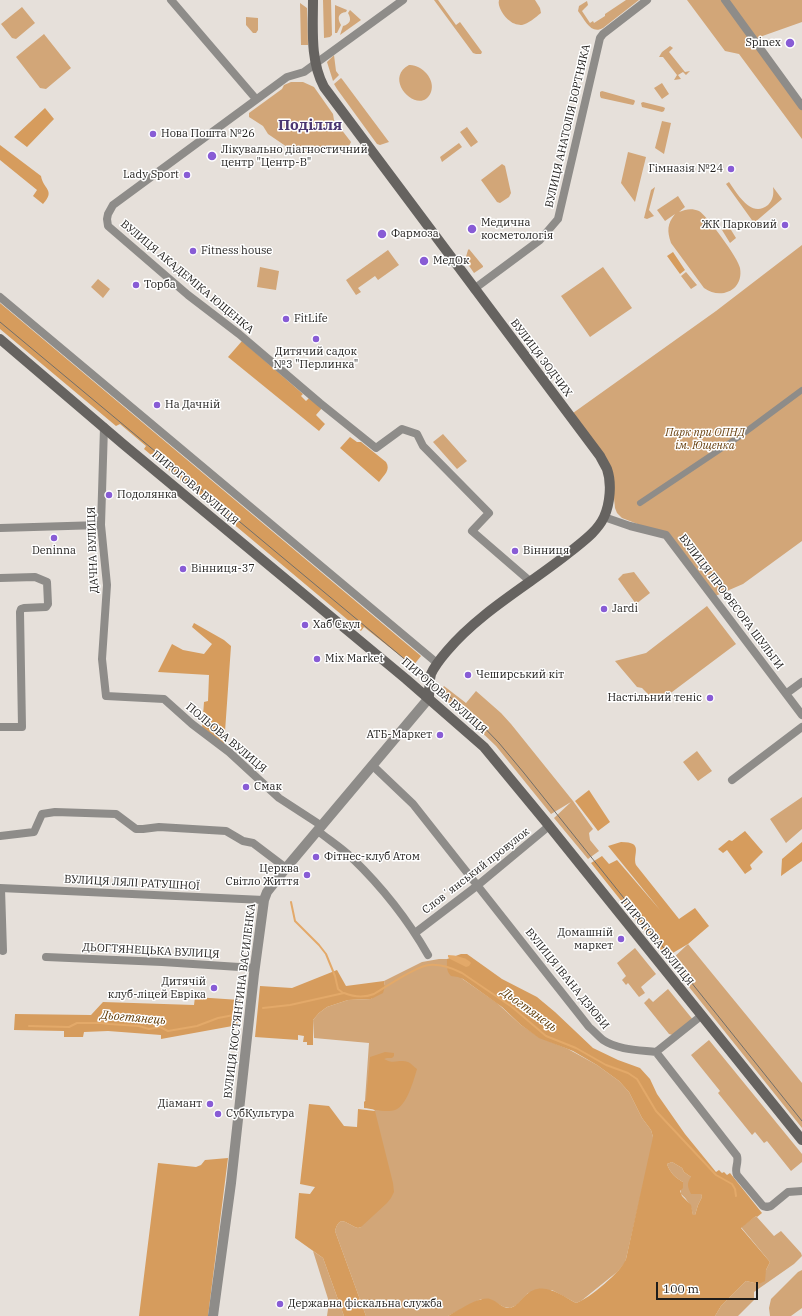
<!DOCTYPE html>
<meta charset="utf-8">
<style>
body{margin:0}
#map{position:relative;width:802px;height:1316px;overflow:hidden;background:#e6e0da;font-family:"IBM Plex Serif",serif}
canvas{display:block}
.scale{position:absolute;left:656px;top:1282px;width:102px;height:18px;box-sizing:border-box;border:2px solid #1f1d1b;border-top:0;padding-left:5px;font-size:12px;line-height:14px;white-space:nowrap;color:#1f1d1b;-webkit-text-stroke:3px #fff;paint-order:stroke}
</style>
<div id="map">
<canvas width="802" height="1316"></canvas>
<div class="scale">100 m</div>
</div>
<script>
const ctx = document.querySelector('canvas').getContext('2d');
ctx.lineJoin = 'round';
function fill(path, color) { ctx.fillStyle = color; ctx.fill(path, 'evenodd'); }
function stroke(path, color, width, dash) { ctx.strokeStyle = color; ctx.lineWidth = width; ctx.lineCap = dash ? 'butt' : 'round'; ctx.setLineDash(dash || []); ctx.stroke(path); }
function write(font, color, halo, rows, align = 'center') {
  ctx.font = font + ' "IBM Plex Serif",serif'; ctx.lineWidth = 3; ctx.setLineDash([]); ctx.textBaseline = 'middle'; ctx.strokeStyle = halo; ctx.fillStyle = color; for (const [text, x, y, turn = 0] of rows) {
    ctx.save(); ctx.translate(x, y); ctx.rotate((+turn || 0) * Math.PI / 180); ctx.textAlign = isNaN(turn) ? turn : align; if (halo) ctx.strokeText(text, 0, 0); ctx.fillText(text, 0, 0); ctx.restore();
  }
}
fill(new Path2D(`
 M323,0H331L332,35L330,37L324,38Z
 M434,0H438L456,25L460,22L482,52L481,54H476L473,53Z
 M499,0H535L540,8L541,13C536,17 528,24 522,25C519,25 513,24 510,21C504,17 497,6 499,0Z
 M626,0H639L603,28C591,35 585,20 578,11L579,6L587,1L588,5L582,11L590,23L593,21L594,23L605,16V14Z
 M687,0H802V22L754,39L802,103V139L739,54L725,51Z
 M300,3L307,8L308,45H301Z
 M335,5L347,10L346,12C338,13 337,18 341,25L337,33H335Z
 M22,7L35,23L16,39L12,38L1,24Z
 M350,10L361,20L340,35L343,26C350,24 352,20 348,13Z
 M246,17L258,18V30L256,33H253L246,25Z
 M44,34L71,68L46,89L40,88L16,57Z
 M670,46L673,48L669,52L685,72L690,71L686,75L683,72L678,75L681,79L674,80L677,75L663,57H659L662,52Z
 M334,55L336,71L339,75L333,81L327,62Z
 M409,65C421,64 436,79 431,92C421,118 381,80 409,65Z
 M341,78L342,79L389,142L380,145L377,144L337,89L334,84Z
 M291,82H303L314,87L333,114L334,120L351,142L349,146L317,153L297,151L290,149L268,134L263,126L249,117V113L282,89L284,85Z
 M662,83L669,94L662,99L654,88Z
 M602,91L634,100L635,101L634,104L633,105L601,98L600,96V92Z
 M643,102L663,107L665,108L664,111L662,112L642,107L641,103Z
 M662,121L671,123L664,154L655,148Z
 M467,127L478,142L471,147L460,132Z
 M459,143L462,147L442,162L440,157Z
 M628,152L646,157L635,202L621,183Z
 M502,164L505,166L511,193L509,197L500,203L497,202L481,180Z
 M729,182C737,193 751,219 768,205C773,200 774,194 773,187L782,199L754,223L726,184Z
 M655,187L649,210L654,216L647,219L644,218L651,190Z
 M678,196L685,207L679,212C686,209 692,208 699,211C707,216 739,259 740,268C744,291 720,300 704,288L671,243C667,231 667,224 675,214L665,221L657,210Z
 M728,225L736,238L730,243L722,230Z
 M802,245V541L743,584L713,597L666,535L622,518L617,513L615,508L611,468L573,413L716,311Z
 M469,249L483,266V267L474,273L465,260L468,250Z
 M388,250L399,265L378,280L375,276L358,288L361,292L356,295L346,280Z
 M260,267L279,271L276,290L257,287Z
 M603,267L632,308L590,337L561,296Z
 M686,272L697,285L691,289L681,276Z
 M98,279L110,289L103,298L91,287Z
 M443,434L467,461L457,469L433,442Z
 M634,572L650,593L636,604L618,579L623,574Z
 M707,606L736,644L672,692L656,702L642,688L637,687L615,661L646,653Z
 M444,686L466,703L476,691L501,713L511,724L573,801L593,829L589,833L590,840L599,851L588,859L554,818L571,802L551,814L496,746L472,723L444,699L440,691Z
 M697,751L712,771L698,781L683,762Z
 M802,797V829L786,843L770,819Z
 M688,944L802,1083V1128L669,962Z
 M635,948L656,974L641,987L645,993L639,997L628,983L626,985L622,980L626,976L617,963Z
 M439,959H447V968L497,1003L521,1025L539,1037L568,1049L597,1065L619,1081L629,1092L642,1118L651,1130L653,1137V1143L625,1263L617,1272L581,1301L576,1303L552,1290L528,1293L517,1305L510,1308L504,1307L491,1300L481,1299L448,1316H366L335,1231C340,1213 347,1225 358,1228L361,1227L375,1111L365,1100L369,1043L314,1038L313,1020L319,1013L327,1007L348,1000L371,999L385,986L384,981L422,962Z
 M668,989L694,1021L676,1036L669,1034L644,1003L649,998L653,1002Z
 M709,1040L802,1154V1162L791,1171L767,1141L764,1143L755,1132L752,1135L718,1093L720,1091L691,1055Z
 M672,1162L682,1168L684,1172L691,1177L697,1193L701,1194L702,1197L698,1205L695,1215H693C692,1211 691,1206 688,1202C682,1191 678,1199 683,1182C676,1178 670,1173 667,1164Z
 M756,1216L774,1236L781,1231L801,1253L802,1256L794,1264L754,1292V1300L738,1316H715L721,1306L746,1281L759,1284L770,1262L741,1227Z
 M313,1251L323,1258L344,1316H327L329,1302Z
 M802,1270V1308L791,1316H770L769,1308L771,1299L798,1272Z`), '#d2a678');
fill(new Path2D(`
 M45,108L54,119L27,147L14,137Z
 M0,145L41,176C43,189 56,190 43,204L33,196L37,190L0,160Z
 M673,252L685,270L680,274L667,256Z
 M0,303L421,656L413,666L364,627L361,631L144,449L146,446L120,424L116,426L0,329Z
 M242,341L303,394L301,396L306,401L309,398L322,408L316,415L325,424L319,431L228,357Z
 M350,437L357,442H361L386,462C391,470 384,475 379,482L340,448Z
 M194,623L224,640L231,646L224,746L202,729L204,702L208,701L209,675L158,672L172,644L183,650L204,654L212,644L192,627Z
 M589,790L610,822L598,831L575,801Z
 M745,831L763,852L750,865L752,869L745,874L727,850L723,853L718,849L729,840L732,841Z
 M621,842C645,842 632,854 636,865L679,919L695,908L709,926L688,944L666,957L591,863L602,856L609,864L617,860L660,910L608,846Z
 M802,842V861L781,876L782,859Z
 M461,954H467L502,979L537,997L555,1012L593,1048L618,1060L640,1068L650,1079L657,1094L685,1134L716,1172L719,1170L722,1173L724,1172L727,1175L730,1173L762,1213L757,1217L756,1216L741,1228L770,1262L766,1270L765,1281L759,1284L746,1281L721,1306L715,1316H448C458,1311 479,1296 490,1299C497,1301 502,1308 509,1308C516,1307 520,1301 524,1297C541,1279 559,1294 576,1303C589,1299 622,1271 626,1259L653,1137L651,1130L642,1118L629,1092L619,1081L597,1065L573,1051L539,1038L521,1025L502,1007L463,979L458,977L451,976C446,971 447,966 447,959ZM672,1162L682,1168L684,1172L691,1177C686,1184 688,1187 691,1194H701L702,1197L698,1205L695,1215H693L691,1205L682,1196L680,1191L683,1188V1182C676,1178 670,1173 667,1164Z
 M337,970L346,986L384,981L385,986L383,993L371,999L348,1000L327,1007L319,1013L313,1020V1045H307V1042H303L304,1036L298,1035V1040L255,1037L260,986L292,988Z
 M195,997L240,1000L235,1012L238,1025L161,1039V1035L108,1031L84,1032L83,1037H64V1031L14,1030L15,1014L91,1015L103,1002L194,1005Z
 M385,1052L394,1053V1056L392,1058H387L384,1059C394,1065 399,1059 408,1062C411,1063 414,1067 417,1069C414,1079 407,1106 395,1110C386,1113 373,1109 364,1108V1102L366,1100L370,1057Z
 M309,1104L329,1106L344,1126L357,1127L358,1109L375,1111L393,1183L394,1192L391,1198L387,1203L361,1227L358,1228C347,1225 340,1213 335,1231L366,1316H344L323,1258L295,1238L299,1193L310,1194L315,1187L300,1184Z
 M228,1158L208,1316H139L158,1163L196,1167L201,1165L205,1160Z`), '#d69c5d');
fill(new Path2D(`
 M448,955C455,955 468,958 471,963L469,966L466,967L450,959L448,957Z`), '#e3a969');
stroke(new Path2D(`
 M291,902L295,921L319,945L326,954L335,976L338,989L343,993
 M263,1008L290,1005L344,993C354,997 364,998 374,994C386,987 416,966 429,965C440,964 452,968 462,973L512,1007L546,1036L576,1048L606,1065L628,1073L637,1079L656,1111L716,1175L732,1184L735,1189L736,1196
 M29,1026L69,1027L77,1023H101L109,1024L139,1026L149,1029L160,1027L168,1031L197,1026L218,1018L234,1015`), '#e3a969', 2);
stroke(new Path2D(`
 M640,503L740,436L802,390`), '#8e8c89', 6);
stroke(new Path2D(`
 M171,0L256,99
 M403,0L304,72L287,77L113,205L108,214L107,219L108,226L188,295L239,334L320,403L376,448L402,429L417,434L423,446L489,513L472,531L531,582
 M725,0L802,106
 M474,289L540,240L558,219L600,38L603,34L647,0
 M0,297L437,663
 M104,427L101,525L107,585L102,659L106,696L164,699L192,724L229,752L279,798L322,826
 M604,517L630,526L666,535L802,715
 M0,528L101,525
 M0,578L35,577L47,582L48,604L46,607L24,608L21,609L20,612L22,727H0
 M787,693L802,682
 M372,765L413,804L589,1027C594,1031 598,1036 603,1040C618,1050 639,1050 656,1052L737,1156C739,1163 734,1169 737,1175L763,1206L767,1207L771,1206L788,1192L802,1191
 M732,780L802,727
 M318,831C329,840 342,848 352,858C381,886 408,920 428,955
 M0,836L34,832L42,814L55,812L116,814L136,829H143L159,827L226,831L243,841L253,843L286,868
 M0,888L264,900
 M1,889L3,951
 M415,933L478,885L549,826
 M46,957L162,962L255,968
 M656,1052L701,1016`), '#8e8c89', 8);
stroke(new Path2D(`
 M213,1316L231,1183L254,974L264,900L267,892L286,868L429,698`), '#8e8c89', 10);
stroke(new Path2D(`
 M313,0C313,29 310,61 324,87L600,456C602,460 605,465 607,469C612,483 610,504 604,517C597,532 582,542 570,552C529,585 481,611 447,651C441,658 435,665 431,674C429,682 429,690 429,698
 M0,339L123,444L406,679L484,747L546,822L802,1140`), '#666360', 10);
stroke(new Path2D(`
 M0,322L474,717L499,743L524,773L802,1121`), '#716e6a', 1);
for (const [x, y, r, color] of [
 [790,43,5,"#885cd5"],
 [153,134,4,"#885cd5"],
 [212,156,5,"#885cd5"],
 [731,169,4,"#885cd5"],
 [187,175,4,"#885cd5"],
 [785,225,4,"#885cd5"],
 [472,229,5,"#885cd5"],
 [382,234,5,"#885cd5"],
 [193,251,4,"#885cd5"],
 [424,261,5,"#885cd5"],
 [136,285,4,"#885cd5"],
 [286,319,4,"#885cd5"],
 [316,339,4,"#885cd5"],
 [157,405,4,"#885cd5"],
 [109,495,4,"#885cd5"],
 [54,538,4,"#885cd5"],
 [515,551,4,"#885cd5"],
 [183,569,4,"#885cd5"],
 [604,609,4,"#885cd5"],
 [305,625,4,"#885cd5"],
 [317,659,4,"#885cd5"],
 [468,675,4,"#885cd5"],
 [710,698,4,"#885cd5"],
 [440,735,4,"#885cd5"],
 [246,787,4,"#885cd5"],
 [316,857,4,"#885cd5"],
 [307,875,4,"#885cd5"],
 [621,939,4,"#885cd5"],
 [214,988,4,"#885cd5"],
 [210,1104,4,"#885cd5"],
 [218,1114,4,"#885cd5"],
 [280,1304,4,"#885cd5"]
]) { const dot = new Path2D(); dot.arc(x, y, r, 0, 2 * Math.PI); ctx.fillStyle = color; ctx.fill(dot); stroke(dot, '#fff', 1.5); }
write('11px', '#1f1d1b', '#fff', [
 ["Spinex",781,43,"right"],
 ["Нова Пошта №26",161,134],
 ["Лікувально діагностичний",221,150],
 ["центр \"Центр-В\"",221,163],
 ["Гімназія №24",723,169,"right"],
 ["Lady Sport",179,175,"right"],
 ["Медична",481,223],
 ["косметологія",481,236],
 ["ЖК Парковий",777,225,"right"],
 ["Фармоза",391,234],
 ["Fitness house",201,251],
 ["МедОк",433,261],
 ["Торба",144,285],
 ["FitLife",294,319],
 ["Дитячий садок",316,352,"center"],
 ["№3 \"Перлинка\"",316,365,"center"],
 ["На Дачній",165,405],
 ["Подолянка",117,495],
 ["Deninna",54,551,"center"],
 ["Вінниця",523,551],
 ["Вінниця-37",191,569],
 ["Jardi",612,609],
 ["Хаб Скул",313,625],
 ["Mix Market",325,659],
 ["Чеширський кіт",476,675],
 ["Настільний теніс",702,698,"right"],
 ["АТБ-Маркет",432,735,"right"],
 ["Смак",254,787],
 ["Фітнес-клуб Атом",324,857],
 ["Церква",299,869,"right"],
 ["Світло Життя",299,882,"right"],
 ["Домашній",613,933,"right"],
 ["маркет",613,946,"right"],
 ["Дитячій",206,982,"right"],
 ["клуб-ліцей Евріка",206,995,"right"],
 ["Діамант",202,1104,"right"],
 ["СубКультура",226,1114],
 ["Державна фіскальна служба",288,1304]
], 'left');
write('11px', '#1f1d1b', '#fff', [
 ["ВУЛИЦЯ АНАТОЛІЯ БОРТНЯКА",568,126,-77],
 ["ВУЛИЦЯ АКАДЕМІКА ЮЩЕНКА",187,277,40],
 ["ВУЛИЦЯ ЗОДЧИХ",541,358,53],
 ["ПИРОГОВА ВУЛИЦЯ",195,488,40],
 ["ДАЧНА ВУЛИЦЯ",93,550,-92],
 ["ВУЛИЦЯ ПРОФЕСОРА ШУЛЬГИ",731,602,53],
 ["ПИРОГОВА ВУЛИЦЯ",444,696,41],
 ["ПОЛЬОВА ВУЛИЦЯ",226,738,40],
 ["Словʼянський провулок",476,871,-38],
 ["ВУЛИЦЯ ЛЯЛІ РАТУШНОЇ",132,883,3],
 ["ПИРОГОВА ВУЛИЦЯ",657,942,51],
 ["ДЬОГТЯНЕЦЬКА ВУЛИЦЯ",151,951,3],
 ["ВУЛИЦЯ ІВАНА ДЗЮБИ",567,979,51],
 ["ВУЛИЦЯ КОСТЯНТИНА ВАСИЛЕНКА",240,1001,-83]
]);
write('italic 11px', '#6b4414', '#fff', [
 ["Парк при ОПНД",705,433],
 ["ім. Ющенка",705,446]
]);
write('italic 12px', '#5f3904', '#fff', [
 ["Дьогтянець",529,1010,36],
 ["Дьогтянець",133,1018,5]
]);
write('bold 15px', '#4b3672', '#fff', [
 ["Поділля",310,126]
]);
</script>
